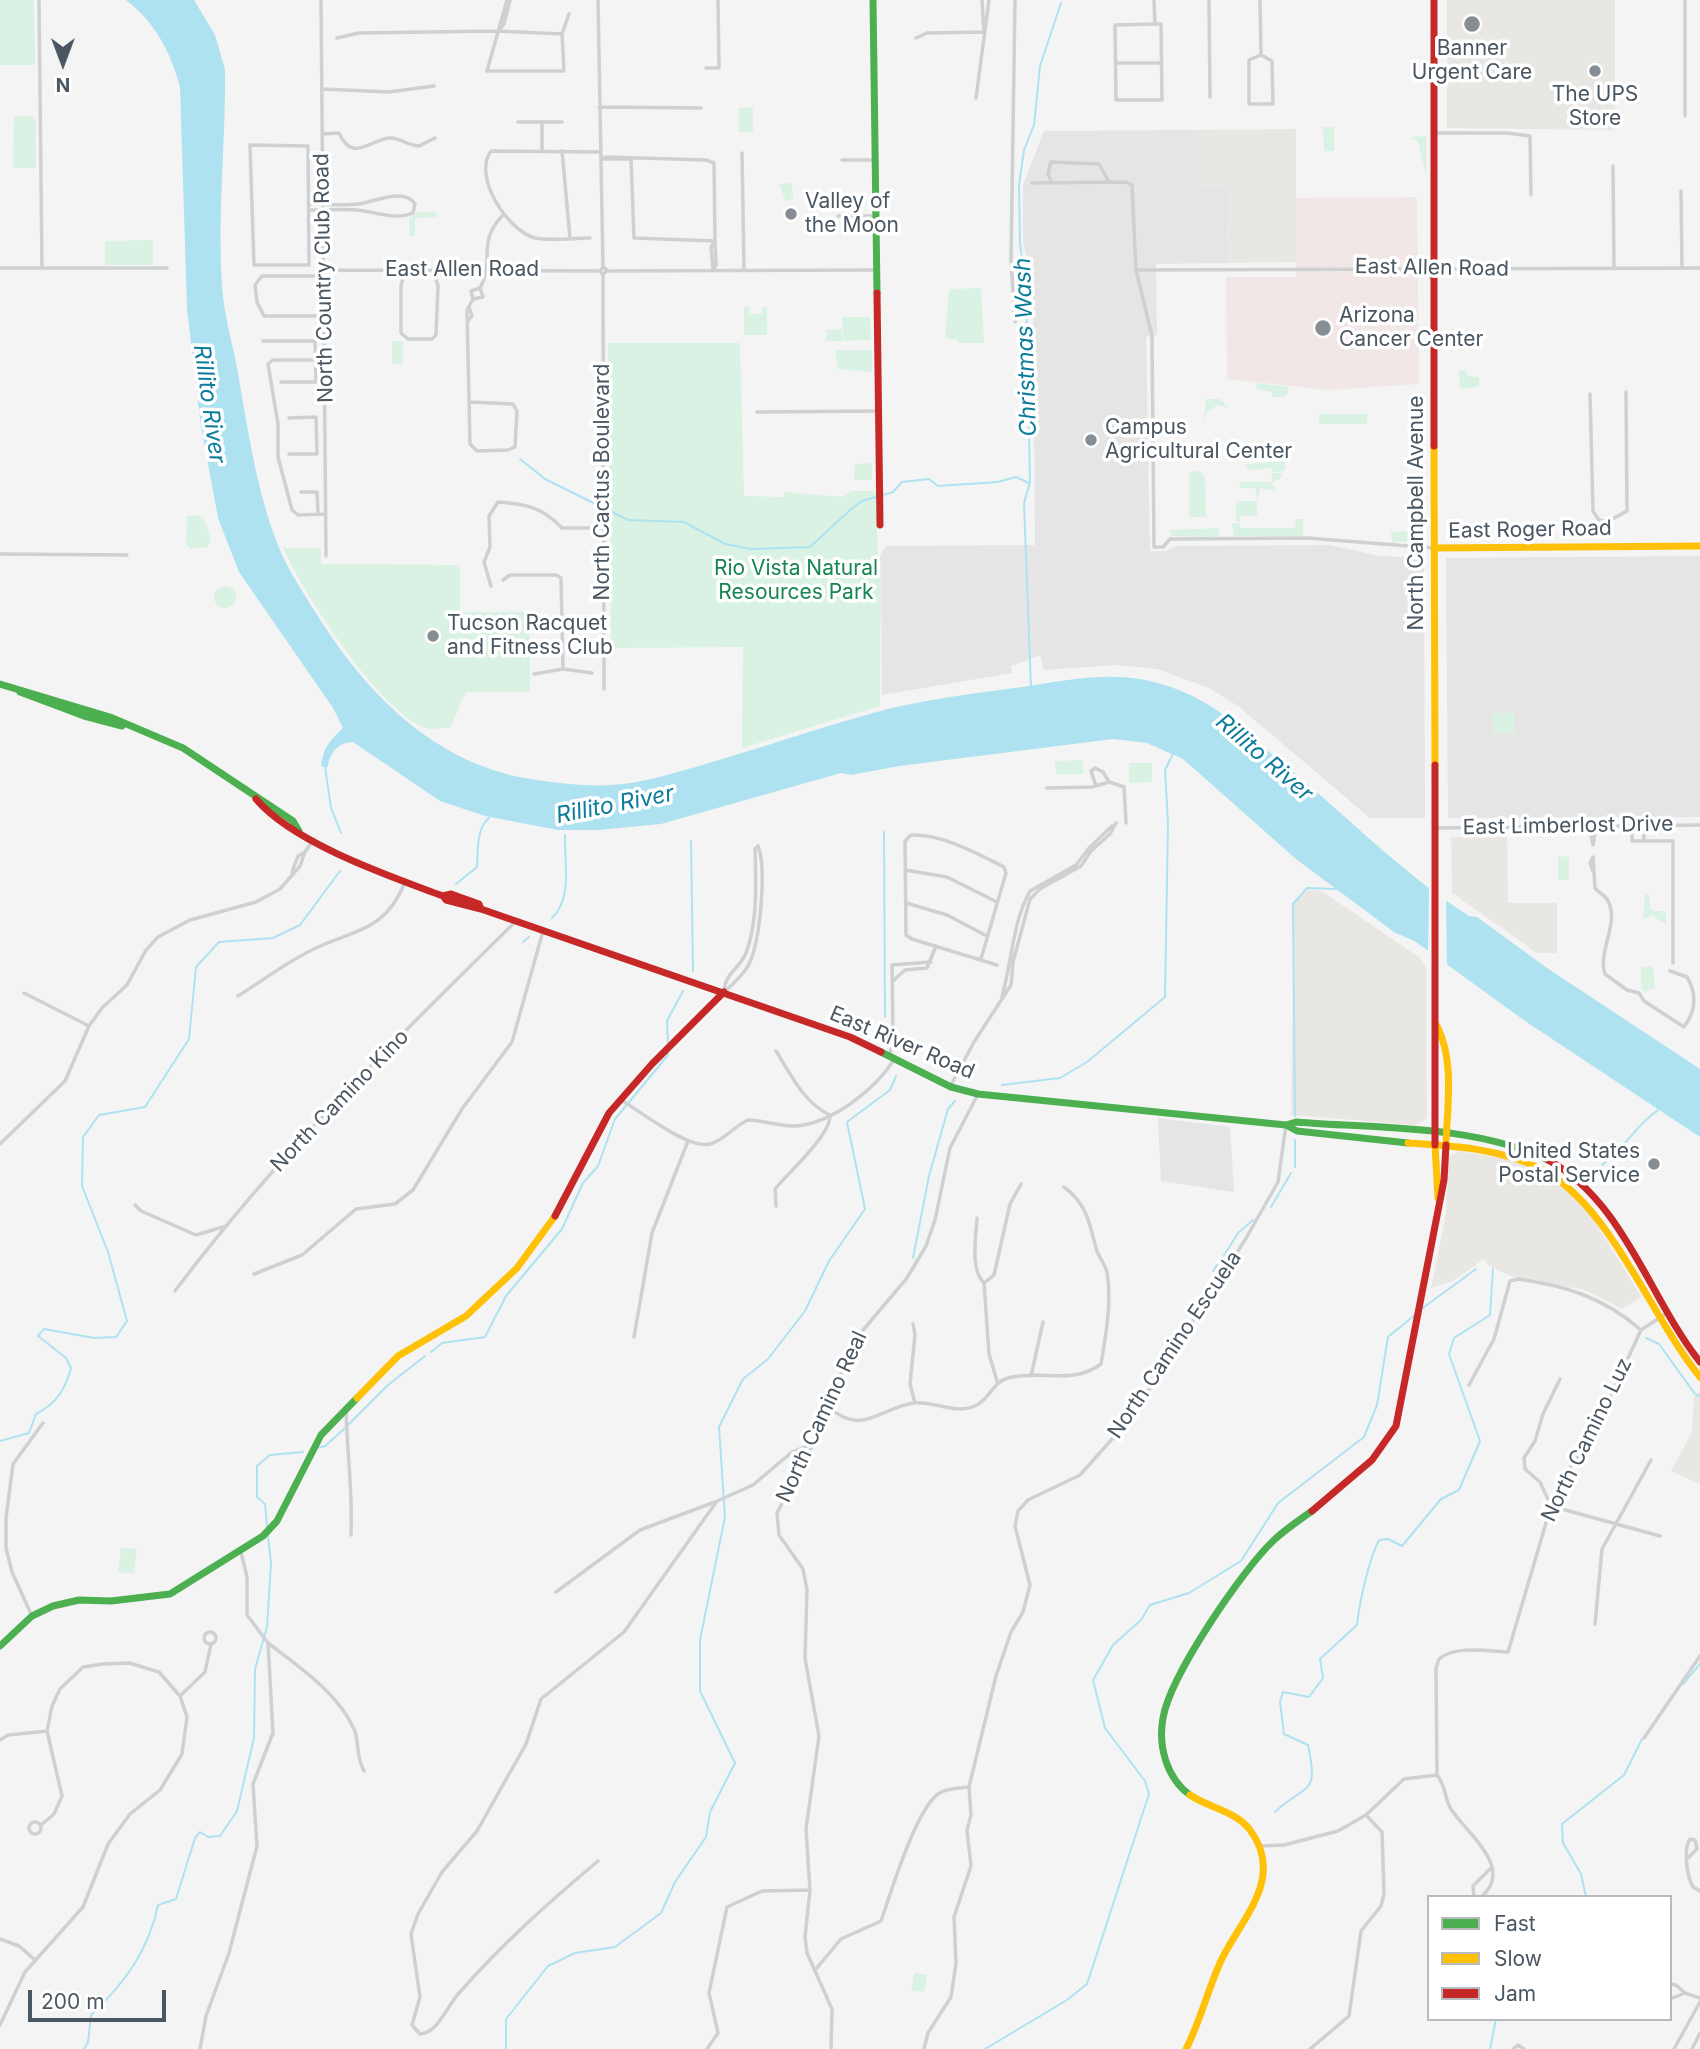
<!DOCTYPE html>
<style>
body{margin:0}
#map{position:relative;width:1700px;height:2049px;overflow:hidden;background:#f4f4f4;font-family:Inter,sans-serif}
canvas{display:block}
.legend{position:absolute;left:1427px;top:1895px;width:245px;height:126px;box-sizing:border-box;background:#fff;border:2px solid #b7bbc0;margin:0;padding:9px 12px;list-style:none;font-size:21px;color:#4a5661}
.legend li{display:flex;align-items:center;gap:14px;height:35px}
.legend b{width:35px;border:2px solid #b7bbc0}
.north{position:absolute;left:28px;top:28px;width:70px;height:70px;-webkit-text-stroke:5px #fff;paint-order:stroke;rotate:180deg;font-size:19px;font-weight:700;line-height:28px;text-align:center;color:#4a5661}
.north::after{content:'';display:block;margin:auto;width:24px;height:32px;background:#4a5661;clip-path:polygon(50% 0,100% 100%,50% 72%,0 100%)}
.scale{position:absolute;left:28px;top:1990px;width:138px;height:32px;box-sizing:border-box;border:4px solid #4a5661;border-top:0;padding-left:9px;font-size:21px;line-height:24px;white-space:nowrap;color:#4a5661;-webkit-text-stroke:5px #fff;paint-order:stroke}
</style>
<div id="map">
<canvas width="1700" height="2049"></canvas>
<ul class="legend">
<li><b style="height:9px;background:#4caf50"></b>Fast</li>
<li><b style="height:9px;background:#ffc107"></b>Slow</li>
<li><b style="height:9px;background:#c62828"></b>Jam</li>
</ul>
<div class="north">N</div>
<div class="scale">200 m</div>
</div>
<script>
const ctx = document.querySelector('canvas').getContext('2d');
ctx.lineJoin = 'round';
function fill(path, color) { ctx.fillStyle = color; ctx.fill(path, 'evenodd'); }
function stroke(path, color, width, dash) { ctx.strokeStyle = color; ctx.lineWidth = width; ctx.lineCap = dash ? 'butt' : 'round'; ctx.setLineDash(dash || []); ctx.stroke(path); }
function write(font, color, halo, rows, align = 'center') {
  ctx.font = font + ' Inter,sans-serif'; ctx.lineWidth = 7; ctx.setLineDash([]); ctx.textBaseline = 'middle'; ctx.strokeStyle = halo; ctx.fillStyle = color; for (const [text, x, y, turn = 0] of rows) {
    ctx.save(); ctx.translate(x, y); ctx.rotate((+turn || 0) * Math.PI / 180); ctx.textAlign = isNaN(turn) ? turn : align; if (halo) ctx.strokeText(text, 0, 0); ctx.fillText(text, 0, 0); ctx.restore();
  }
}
fill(new Path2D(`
 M1447,0H1615V130L1447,128Z
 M1296,129V262L1227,263L1228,188H1193V130Z
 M1507,836L1508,903H1557V953H1537L1452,893L1451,837Z
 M1307,890H1320L1419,957L1426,967L1427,1118L1417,1125L1291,1115L1294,903Z
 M1459,1151L1514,1160L1537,1170L1564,1188L1593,1218L1641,1297L1622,1309L1585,1290L1510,1276L1488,1265L1484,1259L1453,1281L1431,1288L1446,1214L1448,1160L1451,1155Z
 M1700,1392V1484L1671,1471L1692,1432L1694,1397Z`), '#e8e7e3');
fill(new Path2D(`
 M1193,130V187H1228L1227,263L1156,264L1157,335L1146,337L1150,551H1165L1175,546L1330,545L1380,556L1424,558L1425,818H1370L1238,706L1209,688L1157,669L1116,665L1044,670L1040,655L1011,666L1012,673L882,695L881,560H878L886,546L1035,545L1033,288L1023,241V185L1044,131Z
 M1700,556V817L1448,818L1446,558Z
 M1158,1118L1230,1127L1234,1192L1161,1181Z`), '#e6e5e6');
fill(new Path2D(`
 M1417,197L1419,384L1328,390L1227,379L1226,277H1296V198Z`), '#f1e7e6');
fill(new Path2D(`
 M0,0H34L35,65H0Z
 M753,107V132H739V108Z
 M14,116H32L36,120V168H13Z
 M1323,127H1334V151H1324Z
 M1426,136V176L1418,141L1409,137Z
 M792,183L793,199L786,201L779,184Z
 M417,212H436V217L415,218V236H410L409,219Z
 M153,240V265H105V241Z
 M981,288L984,343H958V340L945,338L949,289Z
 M744,306H750V314H762V307H767V335H744Z
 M842,317H870L871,340L844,341Z
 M842,329L843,341H826V330Z
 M392,341H403V364H392Z
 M608,343H740L744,496L784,497L785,492L843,497L851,491H876L878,559L881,560L880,706L742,748L743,647L611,648Z
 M835,350H872V372L838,369Z
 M1466,370L1468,376L1479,377V387L1460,389L1459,371Z
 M1257,383L1289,387L1288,393L1284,397H1272V392L1256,389Z
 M1206,399H1220L1228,407L1217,405L1207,413L1203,427Z
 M1319,414H1367V424H1319Z
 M1285,461V471L1272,472L1271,468L1248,470L1246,464Z
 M872,463V480H854L855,464Z
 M1199,471L1205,477L1206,517H1189V472Z
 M1272,473H1283L1280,479L1272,482L1275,491L1260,488L1258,500L1255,488H1239L1241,482H1271Z
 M1236,501H1257V516H1240V522L1236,521Z
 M199,515L204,519L211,540L207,547L191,549L186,544L187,516Z
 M1296,519H1303V536H1234L1232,523H1240V528H1295Z
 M1219,528V537L1171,536L1170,530Z
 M1421,531V541L1392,542L1391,532Z
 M283,548H321V564L460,565V612H530V692H467C458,704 458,716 449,728C442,728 429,730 422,727C373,702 307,598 283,548Z
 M214 597a11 11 0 1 1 22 0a11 11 0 1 1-22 0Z
 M1493,713H1514V733H1493Z
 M1083,760V774H1056L1055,761Z
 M1129,763H1152V782L1129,783Z
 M1569,856V880H1558V857Z
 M1649,894L1650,908L1653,911H1666V924L1651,915L1646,919L1643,917L1645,895Z
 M1653,966L1655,988L1644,992L1641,988V967Z
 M121,1548L137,1549L134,1574L118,1572Z
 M914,1973L927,1975L924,1992L911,1990Z`), '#d9f2e3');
fill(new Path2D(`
 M126,0H194L215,35L225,69C226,141 217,214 222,286C224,317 234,348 239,379C248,431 256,485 274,535C284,564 302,591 319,618C370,698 439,767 537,780C588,787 617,789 667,775C734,757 799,734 866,715C917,700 970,694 1023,687C1062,681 1105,672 1145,680C1204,692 1235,723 1280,761C1343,812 1400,872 1469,916L1477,917L1547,968L1700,1069V1137L1525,1021L1416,942L1394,932L1296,859L1183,759L1147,743L1113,739L899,766L851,775L841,773L661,824L598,830H558L485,816L440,801L353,742C339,742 329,753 328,767L321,766C323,748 330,740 343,728L333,708L239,572L218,518L201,426L187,309L180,87C171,53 155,22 126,0Z`), '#aee2f0');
fill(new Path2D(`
 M1429,887L1446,898L1447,969L1428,955Z`), '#f4f4f4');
stroke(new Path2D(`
 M520,459L545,479L628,520L684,522L725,544L751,549L810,547L849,511L862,501L893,492L902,482L929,479L938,486L998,482L1016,477L1029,483
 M1031,688L1024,503L1030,482L1026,289L1020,243L1019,185L1024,150L1034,125L1040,66L1061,3
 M325,767L331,808L341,833
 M884,832L885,1017
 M691,841L693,971
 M456,884L477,867C478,851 476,829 489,818
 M552,918C573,898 564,862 565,835
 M523,942L529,937
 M668,1045L667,1021L683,991
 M1002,1085L1060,1078L1087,1062L1165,997L1168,823L1165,770L1173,754
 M1295,1116L1293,904L1307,888L1337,889
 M1602,1165C1624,1149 1636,1125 1658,1110
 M1295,1167V1140
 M1271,1207L1291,1173
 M913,1258L929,1176L948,1109L955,1101
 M1222,1259L1238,1233L1253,1220
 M1213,1271L1217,1265
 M1420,1310L1476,1269
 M1646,1338L1659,1344L1695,1394L1700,1396
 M431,1352L442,1343L485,1337L506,1296L562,1229L583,1183L598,1166L615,1119L668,1055V1051
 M348,1425L388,1385L425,1356
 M0,1441L29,1433L36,1414C56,1404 65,1390 71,1368L66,1358L38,1336L44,1329L94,1338L116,1337L127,1321L108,1252L82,1186L83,1137L99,1115L145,1107L189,1039L196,967L219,942L273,938L300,925L340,871
 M317,1448L325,1446L344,1429
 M267,1526L265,1504L257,1497V1466L270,1455L303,1452
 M1683,1684L1700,1664
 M1275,1812C1307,1782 1319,1797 1308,1745L1284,1734L1280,1702L1283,1692L1309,1697L1323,1678L1320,1659L1357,1625C1359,1604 1369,1559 1379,1540L1388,1539L1402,1546L1441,1499L1459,1490L1480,1441L1449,1354L1454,1338L1490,1315L1493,1269
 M1586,1897L1581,1874L1563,1843L1562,1824L1624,1775L1642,1739
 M84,2049L88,2042L91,2015C124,1984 149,1950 158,1905L176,1899L195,1838L200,1832L208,1837L220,1836L237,1811L254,1738L255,1669L267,1627L271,1563L268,1536
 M506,2049V2019L548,1966L575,1953L615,1947L661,1913L675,1882L706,1837L710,1812L735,1763L700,1691V1640L725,1517L719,1427L743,1379L768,1359L805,1311L829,1261L865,1209L847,1122L890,1090L896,1076
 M985,2049L1067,2000L1087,1984L1149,1794L1145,1781L1105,1728L1093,1680L1113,1645L1141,1620L1150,1605L1189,1593L1241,1561L1278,1503L1364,1437L1377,1405L1388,1337L1416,1314
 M1490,2049L1496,2019`), '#aee2f0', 2);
stroke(new Path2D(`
 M39,0L42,268
 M321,0L326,556
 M598,0L603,267L607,270L603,275
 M982,0L984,32
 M1015,0L1011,261L1015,322
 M1154,0L1155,24H1161L1162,100H1116L1115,25L1155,24
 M1209,0L1210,97
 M1260,0L1261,55
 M1685,0V116
 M499,30L504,24L510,0
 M562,34L569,14
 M337,38L359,33L498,31L562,34L564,71H487L507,0
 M916,38L927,33L984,32
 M1261,55L1272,61L1273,104H1249V60Z
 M1116,63H1162
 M706,68H719L718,0
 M322,89L388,92L434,86
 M976,98L989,0
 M599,107L701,108
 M518,122H562
 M542,122V151
 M1436,133H1507L1530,136L1531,195
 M322,134L339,133C353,165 372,137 392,138C402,139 409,146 419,146L435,138
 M250,145L308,146L309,265H254Z
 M562,151L570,238
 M742,153L744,270
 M629,159H601L607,157L706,160L714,163L715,241L634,238L631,159
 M842,160H874
 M1613,166L1614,269
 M1032,183L1125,182L1132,185L1136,270
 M1052,183L1048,174L1051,162L1099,164L1109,182
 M1681,191L1682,268
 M309,204C325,204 343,206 359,204C373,202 404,187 415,204L413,213C394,221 375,211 356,210C341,209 325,210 310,210
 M838,216H877
 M590,238C573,238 552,241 535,238C508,231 472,177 491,151L601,152
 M715,241L716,265L713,270L711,247Z
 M603,267L600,271L603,275L604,689
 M0,268H167
 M324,270L600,271
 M405,270L401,286V333L408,339H432L436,335L438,286L433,270
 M1401,270L1427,273L1432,279
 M607,271L877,270
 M480,288C496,261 475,243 504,214
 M323,316H264L257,302L255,285L262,276H324
 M468,321L472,316L469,307
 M263,341H315L316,382H281
 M324,360H273L268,364L278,424V457L292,510L298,515L326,514
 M1590,394L1593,511L1599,520L1607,522L1627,511L1626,392
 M470,402L513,404L517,411L515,447L508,450L477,451L470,444L467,310L473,299L471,291L480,288L483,297L473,299
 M757,412L879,411
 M289,418L316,417L317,454H289
 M301,492H317L318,514
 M1434,548L1307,538L1170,539L1163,547H1154L1152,336L1136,270L1700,268
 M0,554L127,555
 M503,580L510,575H556L561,578L563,669
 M491,586L484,562L490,547L489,516L498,502C526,504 542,507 562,528H603
 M564,621L604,620
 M534,674L563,669L592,673
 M1109,782L1124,787L1126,823
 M1096,786L1091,771L1095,768L1103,772L1109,782
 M1047,788L1092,787L1109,782
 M1632,825V841H1673V963
 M1589,826L1593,845L1596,826
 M1644,826V841
 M1436,828L1700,825
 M305,852L314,839
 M905,870L947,877L997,902
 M1593,871L1590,863L1593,857L1595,888C1598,892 1604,895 1607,899C1621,922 1597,951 1605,974L1627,990L1639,993L1644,1001L1684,1027C1696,1011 1697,994 1687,977L1670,971
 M906,903L947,915L987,936
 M981,959L1006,873L1004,867C976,853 943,834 911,835L905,841L906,935L912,939L997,965
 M893,981L905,970L927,968L936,946
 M724,990C725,974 740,968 746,953C758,922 756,882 755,849L758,846
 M724,992C732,985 744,974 749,964C760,942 767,869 758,846
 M24,993L89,1026
 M238,996C262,981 287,962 312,950C355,929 385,932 405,882
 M1002,996C1012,963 1012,923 1030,891L1076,865L1089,848L1112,826
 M776,1051C791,1075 804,1103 830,1115
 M890,1055L893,1034L892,965L931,962
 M951,1085L974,1042L1011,985L1013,962L1030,899L1040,889L1081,866L1091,851L1110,834L1116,823
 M621,1100C640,1111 689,1150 710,1144C725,1140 734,1126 748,1120C764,1120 780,1127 797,1126C834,1122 874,1090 894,1060
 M0,1144L65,1081L89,1026L102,1008L127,985L146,950L158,937L190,920L256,902L280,889L300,866L305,852L298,856L292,872
 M135,1205L141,1211L196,1235L223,1227
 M776,1206L775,1189C788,1173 831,1135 830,1115
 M977,1218C976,1237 970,1270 984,1283
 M254,1274L302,1255L356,1209L395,1204L413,1190L462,1109L512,1042L543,931
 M984,1283L994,1275L1010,1204L1021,1184
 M984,1283L989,1354L997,1381
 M175,1291C276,1156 396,1039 516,921
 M913,1324L915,1335L910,1384L915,1403
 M634,1337L652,1233L688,1141
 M1031,1376L1043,1322
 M1560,1379L1543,1414L1535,1441L1524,1458L1525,1469L1540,1482L1551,1506L1660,1536
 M1469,1385L1494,1339L1510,1281L1518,1279C1566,1286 1603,1297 1641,1330
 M829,1407C861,1437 881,1408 913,1403C933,1400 957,1416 977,1405C991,1397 993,1382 1008,1378C1041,1369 1071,1386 1101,1364C1106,1334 1112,1302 1107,1272C1105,1264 1098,1256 1096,1248C1089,1222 1087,1204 1064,1187
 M346,1410C347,1452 353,1493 351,1535
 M556,1592L640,1530L715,1502
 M32,1616L12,1572L6,1548V1518L13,1464L43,1423
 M1595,1624L1602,1549L1651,1460
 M204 1638a6 6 0 1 1 12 0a6 6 0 1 1-12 0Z
 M268,1643C298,1666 338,1693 354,1729C360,1743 355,1755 364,1771
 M180,1696L205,1672L211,1644
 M1644,1738L1700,1656
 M0,1740L8,1735L47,1731
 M1437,1775L1436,1668L1439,1659C1455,1645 1488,1651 1508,1652L1551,1506L1572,1464L1589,1443L1641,1330L1667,1313
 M1437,1775C1446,1785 1444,1798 1451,1809C1465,1832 1516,1868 1481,1897
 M29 1828a6 6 0 1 1 12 0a6 6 0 1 1-12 0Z
 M1259,1846L1284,1845L1338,1831L1366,1815L1404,1779L1437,1775
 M1688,1858L1697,1849L1695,1840L1690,1839C1683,1849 1687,1877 1693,1887L1700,1891
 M598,1861C548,1903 502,1944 459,1993C447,2006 438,2033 420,2034L412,2025L420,1997L411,1934L418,1914L442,1872L477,1831L526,1744L541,1699L624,1632L717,1501L753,1485L792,1452L812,1444
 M1474,1897L1473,1886L1490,1869
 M0,1939L19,1946L34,1959
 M816,1969L841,1939L881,1921C891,1893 915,1811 938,1794C946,1788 960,1788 969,1787
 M1670,1984L1676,1985L1685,1993L1700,1998
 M1670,1999L1685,1993
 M0,2025L25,1972L83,1907L108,1844L130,1814L160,1790L182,1754L187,1717L180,1696L159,1672L129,1663L103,1664L83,1667L60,1689L52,1706L47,1731L62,1796L54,1814L41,1825
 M200,2049L206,2016L229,1953L257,1846L253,1784L273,1733L268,1643L247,1615V1577L241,1552
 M707,2049L718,2033L709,1993L727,1907L762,1891L810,1890
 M831,2049L832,2009L807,1953L805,1937L810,1890L806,1829L819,1736L805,1658L807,1590L803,1569L779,1535L777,1513L814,1443L853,1342L907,1278L926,1246L935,1220L950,1148L978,1094
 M924,2049L928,2033L951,1997L956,1963L954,1917L971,1866L967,1830L971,1815L969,1787L996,1676L1011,1632L1023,1612L1030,1585L1015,1526L1018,1511L1028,1500L1080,1475L1130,1419L1245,1240L1278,1182L1286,1125
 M1310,2049L1349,2016L1361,1931L1381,1906L1384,1894L1382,1832L1366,1815
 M1513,2049L1518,2045L1524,2049
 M1674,2049L1700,2002
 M1692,2049L1700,2033`), '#ced0d2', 3.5);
stroke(new Path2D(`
 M873,0L877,293
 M0,684L110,717L183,748L293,821L299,831
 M20,692L84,716L122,726
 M881,1052L951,1087L978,1094L1286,1125L1297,1131L1408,1143
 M1286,1125L1296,1122C1378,1129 1472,1124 1548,1160
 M0,1646L32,1616L53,1606L79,1600L111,1601L170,1594L263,1536L277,1521L321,1435L357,1398
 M1190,1795C1166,1778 1158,1745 1163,1718C1170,1676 1242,1570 1274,1540C1286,1529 1299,1520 1312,1511`), '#4caf50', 7);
stroke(new Path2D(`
 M1434,446L1435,765
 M1434,548L1700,546
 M1437,1026C1455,1061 1447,1107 1446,1145
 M1408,1143C1451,1146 1499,1148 1539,1168C1610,1203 1649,1314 1700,1377
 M1435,1145L1438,1198
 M357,1398L398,1356L466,1316L517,1268L555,1216
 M1186,2049C1200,2022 1207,1992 1220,1963C1238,1922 1287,1879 1250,1830C1236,1811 1209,1808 1190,1795`), '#ffc107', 7);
stroke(new Path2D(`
 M1434,0V446
 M877,293L880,525
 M1435,765V1145
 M256,799C293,843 389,876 443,896
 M481,909L479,904L451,894L443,896L446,900L481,909L850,1037L881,1052
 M1548,1160C1624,1201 1649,1298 1700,1362
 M555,1216L609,1113L652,1064L724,992
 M1312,1511L1372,1460L1396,1426L1444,1180L1446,1145`), '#c62828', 7);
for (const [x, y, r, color] of [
 [1472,24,9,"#868d94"],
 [1595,71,7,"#868d94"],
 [791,214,7,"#868d94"],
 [1323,328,9,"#868d94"],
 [1091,440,7,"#868d94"],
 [433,636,7,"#868d94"],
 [1654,1164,7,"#868d94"]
]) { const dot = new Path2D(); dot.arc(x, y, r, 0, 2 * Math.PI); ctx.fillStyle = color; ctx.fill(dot); stroke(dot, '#fff', 2.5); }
write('21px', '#4a5661', '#fff', [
 ["Banner",1472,49,"center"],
 ["Urgent Care",1472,73,"center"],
 ["The UPS",1595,95,"center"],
 ["Store",1595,119,"center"],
 ["Valley of",805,202],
 ["the Moon",805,226],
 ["Arizona",1339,316],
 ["Cancer Center",1339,340],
 ["Campus",1105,428],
 ["Agricultural Center",1105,452],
 ["Tucson Racquet",447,624],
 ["and Fitness Club",447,648],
 ["United States",1640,1152,"right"],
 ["Postal Service",1640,1176,"right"]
], 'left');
write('21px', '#4a5661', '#fff', [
 ["East Allen Road",1432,268,1],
 ["East Allen Road",462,270],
 ["North Country Club Road",324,278,-91],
 ["North Cactus Boulevard",603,482,-90],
 ["North Campbell Avenue",1417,513,-90],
 ["East Roger Road",1530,530,-1],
 ["East Limberlost Drive",1568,826,-1],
 ["East River Road",902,1043,23],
 ["North Camino Kino",340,1101,-46],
 ["North Camino Escuela",1175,1345,-56],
 ["North Camino Real",822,1417,-65],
 ["North Camino Luz",1587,1440,-64]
]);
write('21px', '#17864f', '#fff', [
 ["Rio Vista Natural",796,569],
 ["Resources Park",796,593]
]);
write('italic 23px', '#0c7c9b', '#fff', [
 ["Christmas Wash",1026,347,-92],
 ["Rillito River",209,404,82],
 ["Rillito River",1264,758,41],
 ["Rillito River",615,805,-11]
]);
</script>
